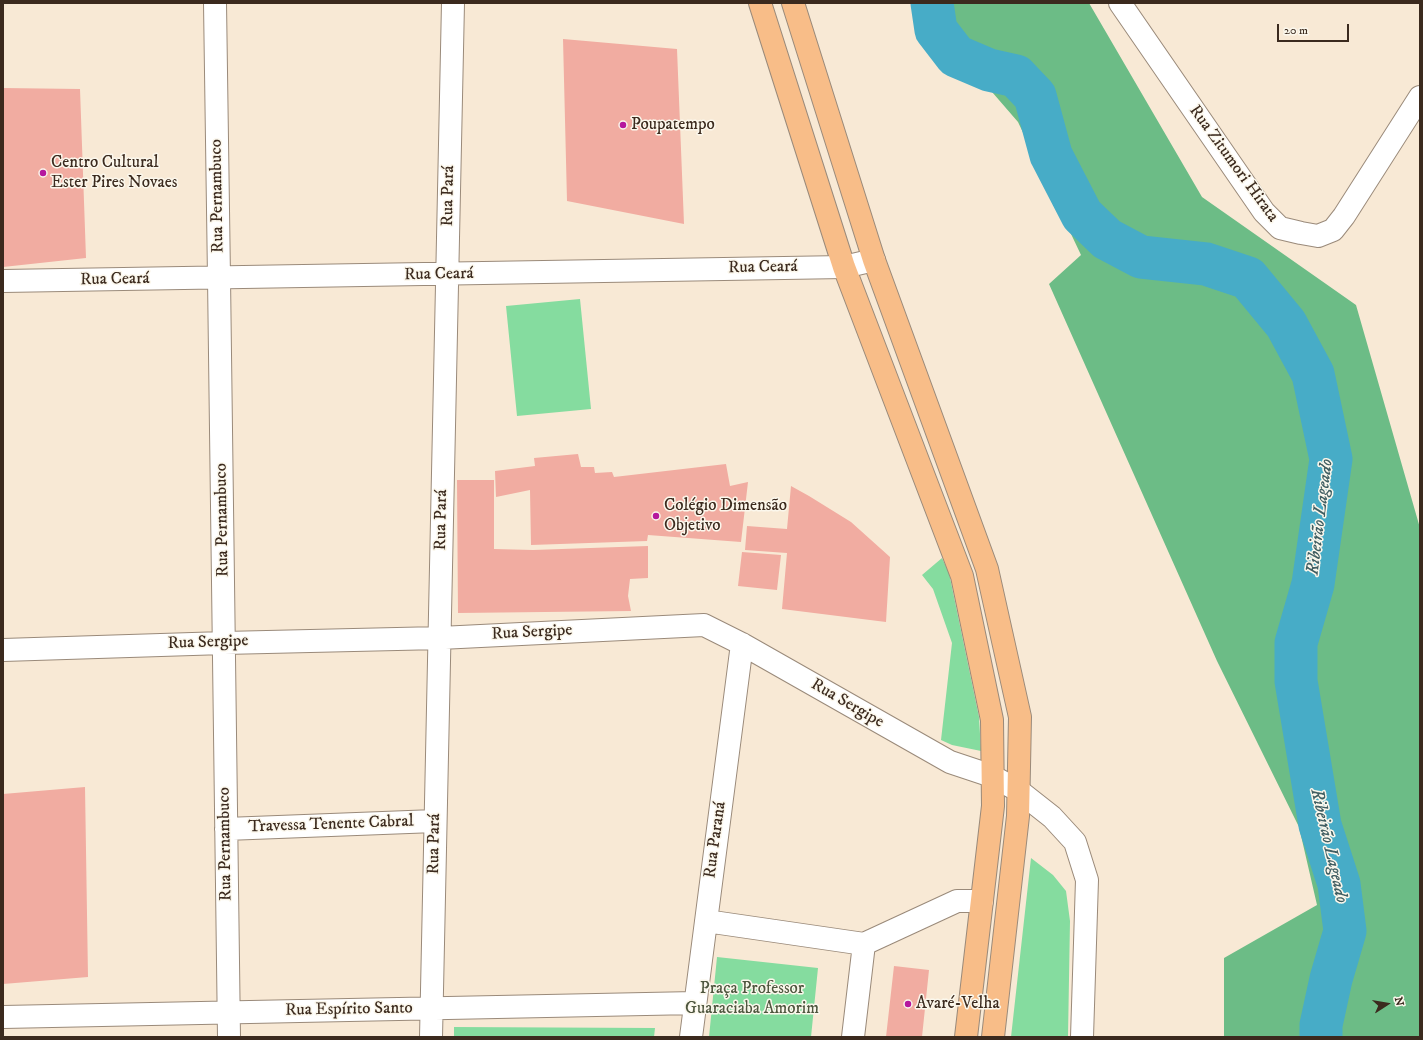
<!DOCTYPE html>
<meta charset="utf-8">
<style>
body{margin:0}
#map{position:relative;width:1423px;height:1040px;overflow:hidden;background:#f8e9d5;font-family:"IM FELL DW Pica",serif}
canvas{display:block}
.frame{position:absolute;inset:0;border:4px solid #3b2a1e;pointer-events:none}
.north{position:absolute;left:1367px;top:984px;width:40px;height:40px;-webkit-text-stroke:3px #fbf7ec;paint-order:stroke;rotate:78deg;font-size:11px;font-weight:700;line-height:16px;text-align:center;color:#3b2a1e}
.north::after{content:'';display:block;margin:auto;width:14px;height:18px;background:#3b2a1e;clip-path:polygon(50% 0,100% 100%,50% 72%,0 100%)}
.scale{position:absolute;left:1277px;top:24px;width:72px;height:18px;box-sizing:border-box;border:2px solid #3b2a1e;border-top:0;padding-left:5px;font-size:12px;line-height:14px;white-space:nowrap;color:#3b2a1e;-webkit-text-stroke:3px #fbf7ec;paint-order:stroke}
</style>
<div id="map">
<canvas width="1423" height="1040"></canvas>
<div class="frame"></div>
<div class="north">N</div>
<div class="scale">20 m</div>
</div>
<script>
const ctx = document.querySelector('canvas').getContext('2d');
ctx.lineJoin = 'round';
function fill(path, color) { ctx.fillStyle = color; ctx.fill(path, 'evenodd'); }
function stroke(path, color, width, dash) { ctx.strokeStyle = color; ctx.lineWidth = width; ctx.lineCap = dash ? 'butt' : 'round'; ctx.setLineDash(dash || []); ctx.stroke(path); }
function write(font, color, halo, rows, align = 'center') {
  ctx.font = font + ' "IM FELL DW Pica",serif'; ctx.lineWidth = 3; ctx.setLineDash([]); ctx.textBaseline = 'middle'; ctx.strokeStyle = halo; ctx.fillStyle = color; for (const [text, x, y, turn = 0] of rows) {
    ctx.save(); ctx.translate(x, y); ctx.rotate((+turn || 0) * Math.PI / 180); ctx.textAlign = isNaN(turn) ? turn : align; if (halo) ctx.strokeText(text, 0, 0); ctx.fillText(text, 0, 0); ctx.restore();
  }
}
fill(new Path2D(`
 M580,299L591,409L517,416L506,306Z
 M942,558L949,573L979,717L981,751L952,745L941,740L952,643L933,589L922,575Z
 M1031,858L1053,875L1066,891L1070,921L1068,1037H1011Z
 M717,957L818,968L811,1037H709Z
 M454,1027L655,1028L654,1037H454Z`), '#85dc9f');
fill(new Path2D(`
 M915,3H1089L1202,197L1356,305L1420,528V1037H1224V958L1317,905L1299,827L1217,661L1049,284L1081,255L1018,122Z`), '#6cbc86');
stroke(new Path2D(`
 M932,3L936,30L956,56L989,70L1016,76L1035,96L1051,155L1082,215L1107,239L1141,257L1206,264L1248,278L1286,324L1313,374L1331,459L1313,584L1296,643V681L1320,825L1339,884L1345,931L1331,979L1321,1025V1037`), '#47acc7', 43);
fill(new Path2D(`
 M563,39L677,49L684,224L567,201Z
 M3,88L80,89L86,258L3,267Z
 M578,454L581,467H594L595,473L612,472L614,477L726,464L730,486L748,482L741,542L648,535L647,541L531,545L530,490L496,497L495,471L535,466L534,458Z
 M457,480H494V549L533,550L648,546V578L630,579L628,596L631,611L458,613Z
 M791,486L809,496L851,522L890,557L886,622L782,609L787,553L745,550L747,526L787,529Z
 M742,552L781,555L777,590L738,586Z
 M85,787L88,977L3,984V794Z
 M894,966L929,970L922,1037H886Z`), '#f1aca1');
const minor = new Path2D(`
 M215,3L219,278L229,1037
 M1120,3L1264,212L1280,228L1301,233L1318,236L1333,230L1344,216L1420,97
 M3,281L844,267L874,260
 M3,650L224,643L440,638L704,625L742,644L950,762L992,776L1019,791L1052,817L1075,842L1087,880L1082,1037
 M226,829L435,821
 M706,921L864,944L957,901H982
 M3,1017L695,1003
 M431,1037L453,3
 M691,1037L742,644
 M853,1037L864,944`);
const major = new Path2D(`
 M760,3L844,267L962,576L992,720L993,806L966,1037
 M793,3L874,260L987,569L1020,717L1018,816L993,1037`);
stroke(minor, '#9a8a7a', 24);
stroke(major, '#9a8a7a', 24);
stroke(minor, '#fff', 22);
stroke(major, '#f8bd88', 22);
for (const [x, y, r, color] of [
 [623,125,4,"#b5179e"],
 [43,173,4,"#b5179e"],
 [656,516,4,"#b5179e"],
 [908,1004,4,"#b5179e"]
]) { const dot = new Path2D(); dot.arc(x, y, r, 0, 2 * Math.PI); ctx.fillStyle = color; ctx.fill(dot); stroke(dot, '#fbf7ec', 1.5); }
write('17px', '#3b2a1e', '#fbf7ec', [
 ["Poupatempo",631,125],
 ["Centro Cultural",51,163],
 ["Ester Pires Novaes",51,183],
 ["Colégio Dimensão",664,506],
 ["Objetivo",664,526],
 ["Avaré-Velha",916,1004]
], 'left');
write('17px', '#3b2a1e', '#fbf7ec', [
 ["Rua Zitumori Hirata",1233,164,54],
 ["Rua Pernambuco",218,196,-91],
 ["Rua Pará",449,196,-89],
 ["Rua Ceará",763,268,-1],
 ["Rua Ceará",439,275,-1],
 ["Rua Ceará",115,280,-1],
 ["Rua Pernambuco",223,520,-91],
 ["Rua Pará",442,520,-89],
 ["Rua Sergipe",532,633,-3],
 ["Rua Sergipe",208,643,-2],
 ["Rua Sergipe",847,704,30],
 ["Travessa Tenente Cabral",331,825,-2],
 ["Rua Paraná",716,840,-82],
 ["Rua Pernambuco",226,844,-91],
 ["Rua Pará",435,844,-89],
 ["Rua Espírito Santo",349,1010,-1]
]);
write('17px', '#4e563e', '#fbf7ec', [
 ["Praça Professor",752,989],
 ["Guaraciaba Amorim",752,1009]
]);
write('italic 18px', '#405e62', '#fbf7ec', [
 ["Ribeirão Lageado",1321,517,-83],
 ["Ribeirão Lageado",1328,846,77]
]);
</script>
